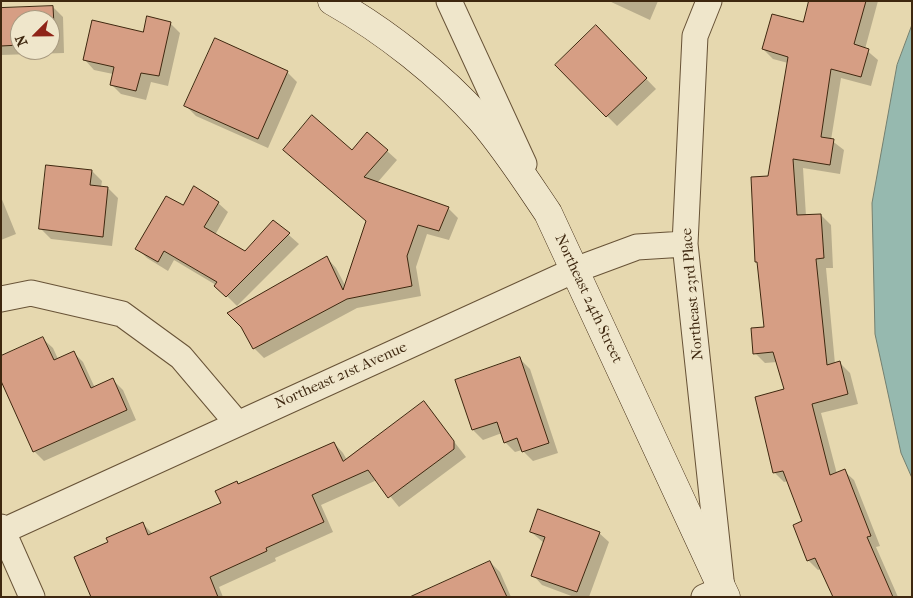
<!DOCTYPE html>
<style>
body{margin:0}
#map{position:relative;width:913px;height:598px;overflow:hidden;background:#e6d8af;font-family:"IM FELL French Canon",serif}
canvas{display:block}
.frame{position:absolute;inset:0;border:2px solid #3e270f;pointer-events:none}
.north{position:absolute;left:10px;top:10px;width:50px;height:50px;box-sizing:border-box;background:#efe6cb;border:1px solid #a89a80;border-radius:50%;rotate:247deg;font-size:14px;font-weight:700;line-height:20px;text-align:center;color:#3e270f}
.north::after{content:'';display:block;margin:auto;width:18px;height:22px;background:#8f2418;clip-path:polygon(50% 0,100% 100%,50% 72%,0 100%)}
</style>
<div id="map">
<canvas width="913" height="598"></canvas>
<div class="frame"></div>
<div class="north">N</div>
</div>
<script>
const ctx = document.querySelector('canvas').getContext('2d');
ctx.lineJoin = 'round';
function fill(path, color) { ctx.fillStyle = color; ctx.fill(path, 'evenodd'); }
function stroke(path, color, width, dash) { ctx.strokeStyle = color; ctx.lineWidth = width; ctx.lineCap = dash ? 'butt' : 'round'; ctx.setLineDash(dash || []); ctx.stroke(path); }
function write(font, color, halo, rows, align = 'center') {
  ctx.font = font + ' "IM FELL French Canon",serif'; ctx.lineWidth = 4; ctx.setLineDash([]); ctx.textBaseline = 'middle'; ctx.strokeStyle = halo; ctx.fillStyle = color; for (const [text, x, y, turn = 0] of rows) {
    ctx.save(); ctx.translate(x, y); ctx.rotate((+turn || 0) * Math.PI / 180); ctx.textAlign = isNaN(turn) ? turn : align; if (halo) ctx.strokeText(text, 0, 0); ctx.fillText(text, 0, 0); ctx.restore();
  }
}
const water = new Path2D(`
 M912,25V478L901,453L875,334L872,203L897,65Z`);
fill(water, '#96b9af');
stroke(water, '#737f6f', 1);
fill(new Path2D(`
 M609,1H658L650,20Z
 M810,1H878L865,49L878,60L871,86L841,78L831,140L844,150L840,174L803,168L806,216L821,215L831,225L833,268H826L835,364L840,363L850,373L858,404L821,413L837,474L844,471L854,480L880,546L876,547L898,597H834L821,569L818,570L808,560L804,521L788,481L784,482L774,472L785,390L777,362L765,363L755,353L766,328L759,264L756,261L788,63L773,59L763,49L804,24Z
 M53,7L63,17L64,53L1,55V9ZM20,20H50V50H20Z
 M170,23L180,33L168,86L151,82L146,100L121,94L111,84L113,74L94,70L85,60Z
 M606,37L656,89L617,126L557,65Z
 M287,72L297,82L268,148L196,116L186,106Z
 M352,151H387L397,160L377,183L448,208L458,218L449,240L427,234L416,267L421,296L357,308L264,358L254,348L243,327L327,258L336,268L346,287L367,222L294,159Z
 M92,171L102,181L101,187L108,188L118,198L112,246L51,239L41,229Z
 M1,197L16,234L1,240Z
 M218,203L228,212L215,235L245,253L273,221L299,244L237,306L216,285L174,260L168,271L147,258L137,248L184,207Z
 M43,339L53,348L58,359L73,352L83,362L95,388L113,380L123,390L136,420L44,461L34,451Z
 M520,359L530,369L558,453L533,461L522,450L515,452L505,442L502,433L483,440L473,430L457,381Z
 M424,403L466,457L399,507L377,480L321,505L333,532L275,558L276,561L219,587L223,597H92L110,542L142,523L152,533L222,504L239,485L334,443L343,453L347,460Z
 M531,532L599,533L609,542L589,597H574L542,585L533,575L544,543Z
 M490,562L500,572L511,597H437Z`), '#0003');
const building = new Path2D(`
 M809,1H866L854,44L869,49L861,77L831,69L821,137L834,139L830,165L793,159L797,215L821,214L824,258L816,259L827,365L840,361L848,394L812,404L830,475L845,469L871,536L867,537L893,597H833L815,558L807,561L793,525L802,521L783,471L773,473L755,397L784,389L773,352L753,354L751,328L764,327L757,262H755L751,177L768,176L788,57L762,49L772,14L803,22Z
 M53,6L55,44H50V20H20V45L1,46V8Z
 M147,16L171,22L159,76L141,73L136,91L110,85L114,67L83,60L92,20L143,32Z
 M596,25L647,78L606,117L555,65Z
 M215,38L288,71L258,139L184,106Z
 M312,115L352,150L367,132L388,150L364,177L449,207L439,231L418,225L407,256L412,286L347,299L253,349L241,327L227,313L327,256L343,290L366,221L283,150Z
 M46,165L92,170L90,185L108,187L103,237L39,229Z
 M194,186L219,202L204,227L245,251L273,220L290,233L226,297L214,286L217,282L164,251L158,262L135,249L166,196L183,205Z
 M43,337L54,360L74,351L91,388L113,378L127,410L33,452L1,381V356Z
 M520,357L549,443L522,452L517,438L504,443L497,422L472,430L455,380Z
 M424,401L454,441V449L388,498L368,470L312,495L324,522L266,548L267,551L210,577L218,597H91L74,557L108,542L106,538L143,522L148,535L221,503L215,491L237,481L238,484L334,442L343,461Z
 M538,509L600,532L577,592L531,576L545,537L530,532Z
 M490,561L507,597H410Z`);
fill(building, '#d69e84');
stroke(building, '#3e270f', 1);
const street = new Path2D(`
 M449,1L524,164
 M1,299L31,293L122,314L181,357L237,423
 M1,527L32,597
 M3,531L575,270L637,247L685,244
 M704,597L722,589L685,244L695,36L709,1`);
const secondary = new Path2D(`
 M332,1C385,31 441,75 481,120C506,149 527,182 548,213L726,597`);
stroke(street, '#685337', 27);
stroke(secondary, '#3e270f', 29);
stroke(street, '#efe6cb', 25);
stroke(secondary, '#efe6cb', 28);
write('15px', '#3e270f', '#efe6cb', [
 ["Northeast 23rd Place",693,294,-95],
 ["Northeast 24th Street",588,299,65],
 ["Northeast 21st Avenue",341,376,-24]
]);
</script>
